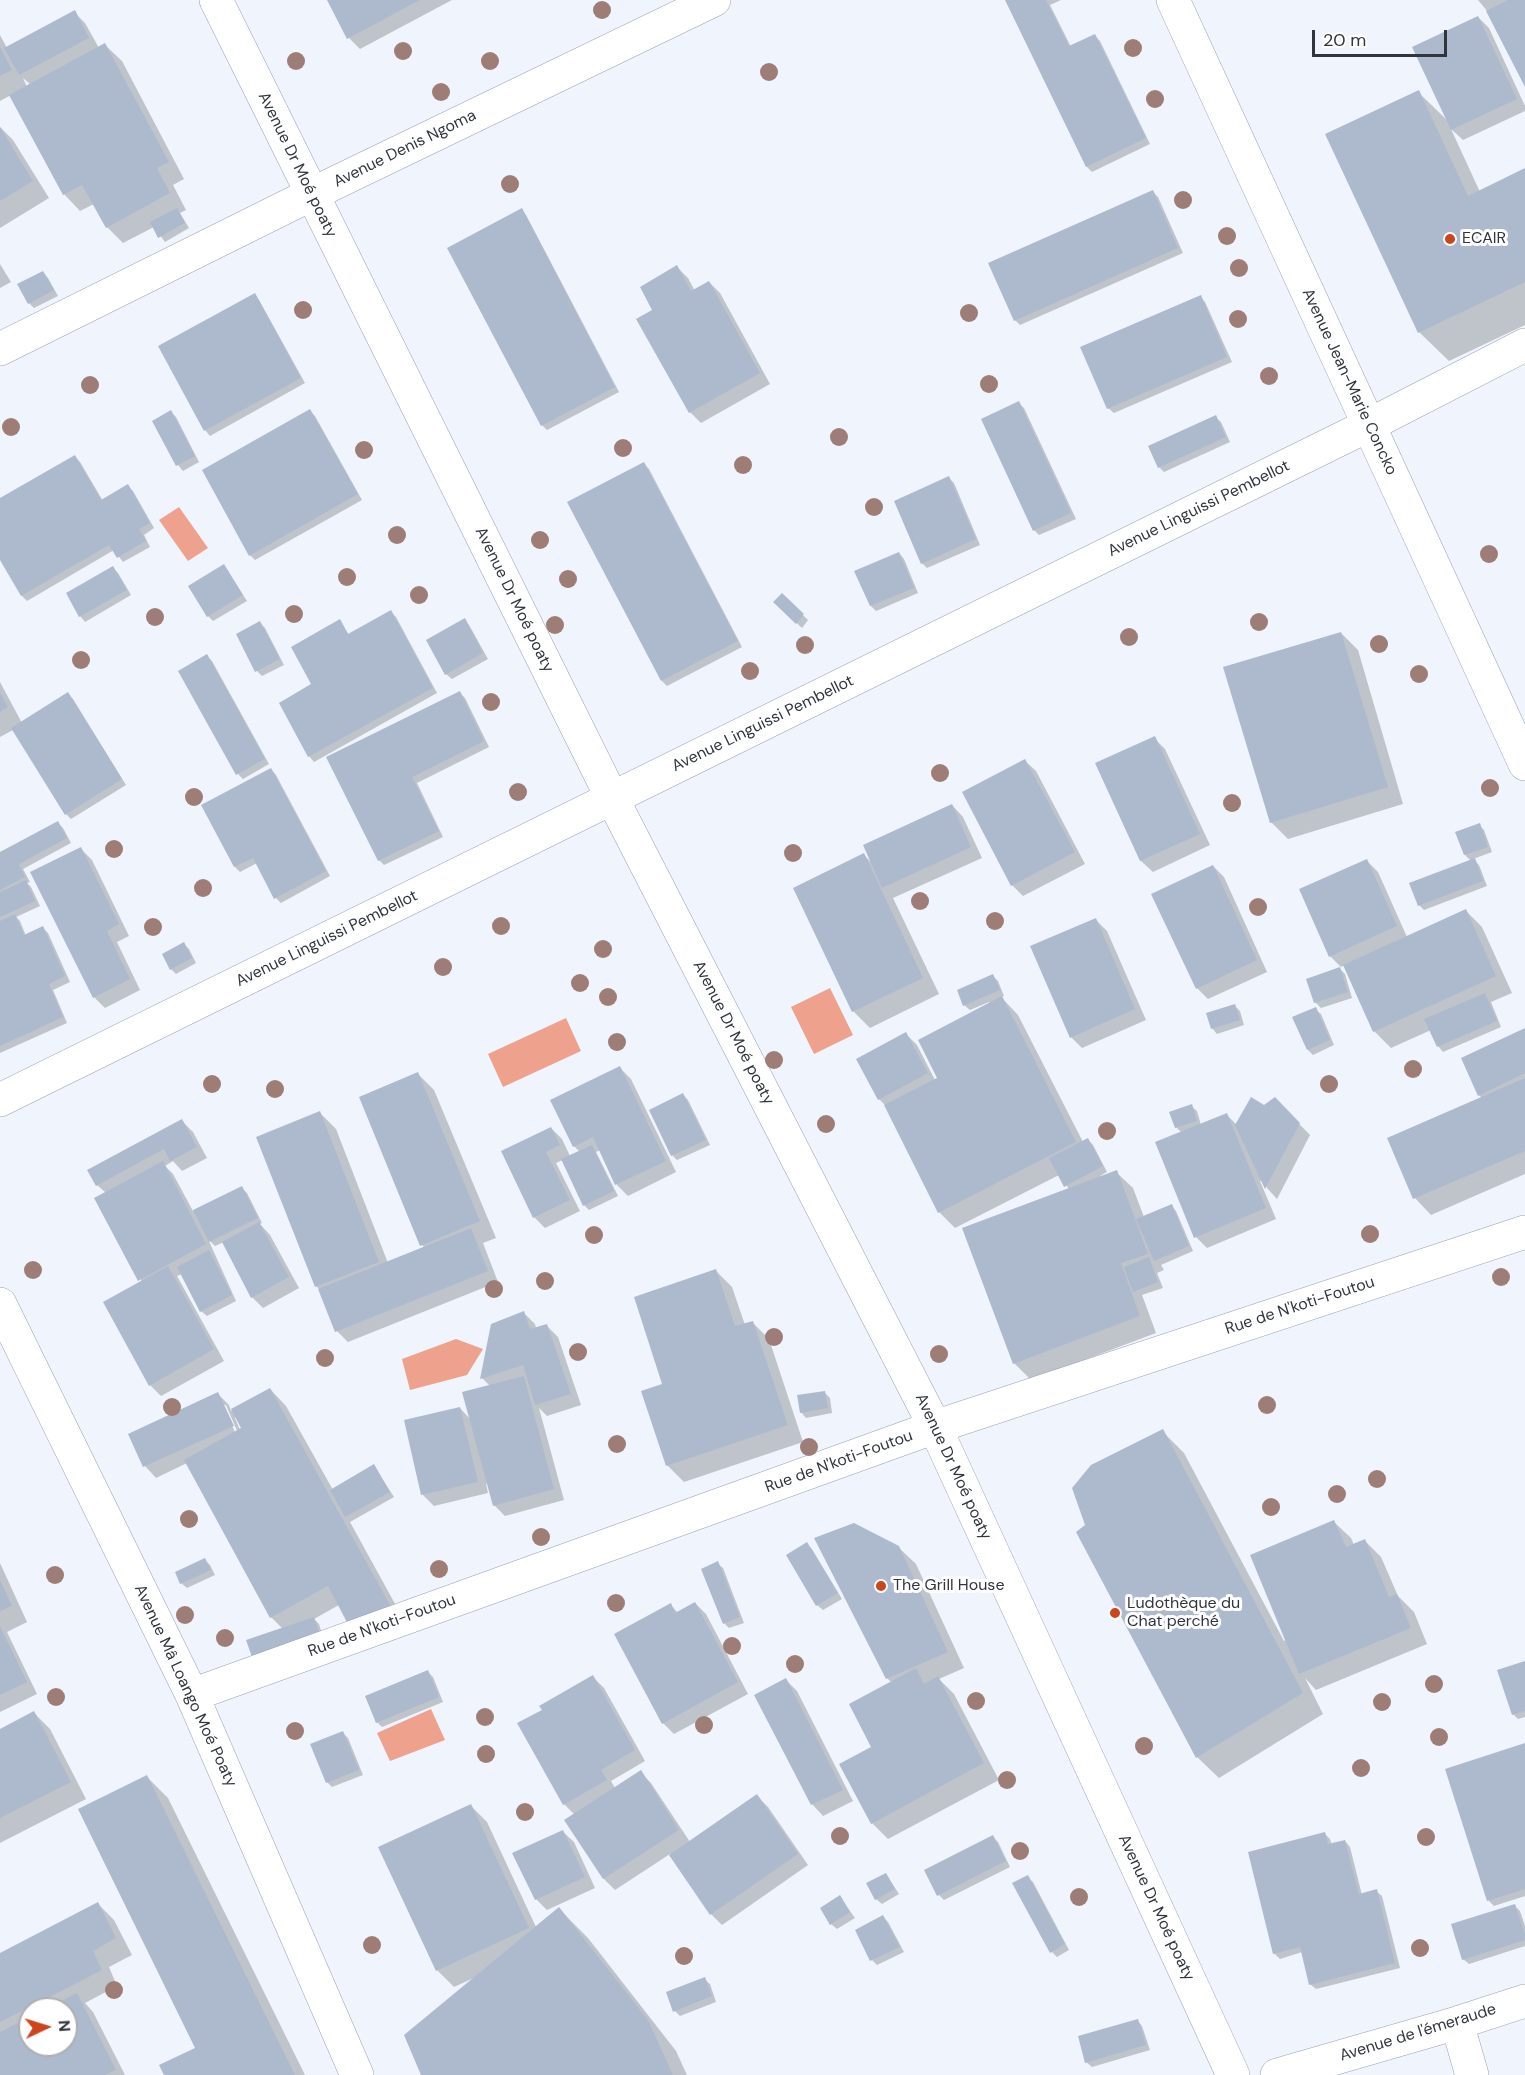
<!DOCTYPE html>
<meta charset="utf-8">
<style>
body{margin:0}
#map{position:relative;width:1525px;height:2075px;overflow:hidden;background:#eff4fd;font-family:"DM Sans",sans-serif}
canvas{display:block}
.north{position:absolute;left:18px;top:1997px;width:60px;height:60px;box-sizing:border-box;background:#fff;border:2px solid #adafb2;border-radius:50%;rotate:86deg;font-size:16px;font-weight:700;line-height:24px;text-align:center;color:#31363e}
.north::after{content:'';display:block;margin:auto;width:21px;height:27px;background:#cd441d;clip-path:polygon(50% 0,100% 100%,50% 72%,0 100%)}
.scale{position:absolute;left:1312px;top:30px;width:135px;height:27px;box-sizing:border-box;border:3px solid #31363e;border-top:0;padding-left:8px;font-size:18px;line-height:21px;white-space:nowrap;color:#31363e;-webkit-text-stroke:4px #fff;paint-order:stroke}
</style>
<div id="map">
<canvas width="1525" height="2075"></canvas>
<div class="north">N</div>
<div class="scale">20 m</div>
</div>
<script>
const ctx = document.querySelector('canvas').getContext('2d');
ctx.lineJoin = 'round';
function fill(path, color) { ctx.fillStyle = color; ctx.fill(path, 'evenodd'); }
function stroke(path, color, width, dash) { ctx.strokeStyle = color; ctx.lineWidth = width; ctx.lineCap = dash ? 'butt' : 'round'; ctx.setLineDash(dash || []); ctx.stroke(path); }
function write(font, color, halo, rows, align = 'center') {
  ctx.font = font + ' "DM Sans",sans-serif'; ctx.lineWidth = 6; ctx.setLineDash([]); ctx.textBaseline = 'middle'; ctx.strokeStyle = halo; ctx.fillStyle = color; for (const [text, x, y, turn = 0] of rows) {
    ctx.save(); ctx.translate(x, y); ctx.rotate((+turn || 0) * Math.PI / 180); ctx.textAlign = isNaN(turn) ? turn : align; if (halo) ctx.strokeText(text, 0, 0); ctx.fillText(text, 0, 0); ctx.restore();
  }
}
fill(new Path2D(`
 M179,507L208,548L188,561L159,520Z
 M830,988L853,1035L814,1054L791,1007Z
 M566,1018L581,1051L503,1087L488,1054Z
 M456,1339L483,1349L467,1375L410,1390L402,1359Z
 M431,1709L445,1740L390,1761L377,1733Z`), '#eea28e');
fill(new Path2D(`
 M329,0H452L360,49L349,38Z
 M1006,0H1061L1050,5L1071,47L1095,36L1100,41L1150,144L1092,172L1087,167Z
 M1478,0H1525V84L1488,12Z
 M74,12L85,23L99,48L105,45L122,61L184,179L173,185L186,210L180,213L189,228L165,242L154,227L123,243L107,227L94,204L80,211L64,194L11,95L0,101V35L7,48ZM23,78L31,85L27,87Z
 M1478,17L1489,28L1525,106V111L1463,140L1451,129L1480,192L1525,170V325L1449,361L1419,332L1418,92L1448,121Z
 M0,127L13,140L49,198L0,228Z
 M1153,192L1158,197L1183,253L1020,325L1015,320Z
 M521,210L526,215L619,392L547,430L542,425Z
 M0,264L11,282L0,288Z
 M677,267L688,278L695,291L709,282L720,293L770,384L701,423L690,412L654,311Z
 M43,272L48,278L58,296L34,308L29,303Z
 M254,295L259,300L305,383L210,436L205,430L160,347Z
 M1200,297L1205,302L1232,362L1114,413L1108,408Z
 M1019,403L1024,408L1076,519L1039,535L1034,530Z
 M310,411L315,416L362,500L255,560L250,555Z
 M171,412L176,417L199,462L183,471L178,465L154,421Z
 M1215,417L1221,422L1230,442L1164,472L1159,467Z
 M75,457L80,462L103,501L128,486L133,491L154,528L144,535L150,547L123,562L114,550L27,601L22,596L0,557V500Z
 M644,464L649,469L742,647L667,686L662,681Z
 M949,478L954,483L980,545L927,568L922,563Z
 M899,553L904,559L918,593L876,611L871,606L856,572Z
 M224,566L247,601L213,621L208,616Z
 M113,568L118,573L131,595L85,622L80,616Z
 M782,595L808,620L802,628L775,602Z
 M391,612L396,617L437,693L314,762L309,756L281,703L313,685L340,621L349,635Z
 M464,620L469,625L488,659L452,679L446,674Z
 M260,623L265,628L284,665L262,676L257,671L238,635Z
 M1341,633L1358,650L1403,804L1288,839L1271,822Z
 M207,656L212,661L269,764L243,779L238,774L180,671Z
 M0,682L22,723L68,694L73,699L126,785L71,819L66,814L13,730L0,737Z
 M460,693L465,698L489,747L417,783L443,837L384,865L379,860L328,758Z
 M1154,738L1165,749L1210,845L1153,872L1141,861L1097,764Z
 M1024,760L1036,771L1085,864L1023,896L1012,885L964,793Z
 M271,769L276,775L330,876L281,903L276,898L257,863L240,872L235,867L203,806Z
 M952,805L963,817L982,858L893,898L939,994L870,1028L853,1011L864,855L873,864Z
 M58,823L63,828L71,843L23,869L30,882L27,883L31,887L40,906L16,917L20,921L26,936L43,928L48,933L70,982L53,990L67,1023L0,1053V853Z
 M1479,825L1484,830L1492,852L1473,859L1479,865L1487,886L1424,910L1419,905L1471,861L1465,855Z
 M81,849L92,860L129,936L117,942L140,990L105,1008L94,997Z
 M1367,861L1378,872L1407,937L1466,911L1482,927L1512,993L1491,1002L1501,1027L1443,1052L1438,1046L1431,1030L1391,1048L1374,1031L1345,965L1341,967L1330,956Z
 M1213,866L1224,877L1267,972L1208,999L1197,988Z
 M1096,920L1107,931L1146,1020L1082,1048L1071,1037Z
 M184,944L189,949L196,963L176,974L171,969Z
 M1340,969L1345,974L1352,998L1321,1008L1315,1002Z
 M993,976L998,981L1004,996L1001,997L1018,1015L1083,1142L1088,1140L1093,1145L1107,1172L1100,1176L1101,1178L1116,1172L1133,1188L1144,1217L1171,1206L1176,1211L1193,1251L1161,1265L1164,1270L1157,1273L1163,1288L1142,1295L1156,1333L1031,1380L1014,1363L1069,1189L1059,1175L955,1228L939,1212L885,1105L879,1099L906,1034L917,1045L935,1080L939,1078L990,1004L989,1002L970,1010L964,1005Z
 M1235,1006L1240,1011L1244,1025L1217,1034L1212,1028Z
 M1315,1009L1321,1014L1334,1045L1313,1055L1308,1050Z
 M1525,1029V1174L1431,1215L1415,1198L1482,1098L1479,1095Z
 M620,1068L631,1079L676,1172L628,1196L617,1185L600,1150L596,1152L618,1196L589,1210L584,1205L563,1160L556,1163L580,1211L545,1228L534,1217L503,1152L551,1128L562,1139L570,1156L580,1152L574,1146Z
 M418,1074L434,1090L496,1238L483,1243L498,1282L348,1342L337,1331L320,1290L316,1286L320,1113L336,1129L388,1263L425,1248L422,1245Z
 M683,1095L688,1100L710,1145L677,1160L672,1155Z
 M1275,1099L1310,1135L1277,1199L1267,1188L1263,1180L1260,1181L1276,1219L1207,1248L1196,1237L1182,1133L1176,1127L1191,1106L1197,1111L1201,1125L1227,1115L1237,1125Z
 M182,1121L193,1132L207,1158L182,1171L173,1161L165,1166L173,1174L193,1211L242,1188L247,1193L262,1223L260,1224L270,1235L299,1288L263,1308L252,1297L224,1242L215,1246L208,1239L236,1301L207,1316L201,1311L182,1274L177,1276L224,1361L161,1396L150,1385L142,1282L106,1193L97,1185Z
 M716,1271L732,1287L745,1325L752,1322L769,1339L803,1442L684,1482L667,1465L664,1384Z
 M524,1313L535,1324L536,1328L546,1325L558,1337L581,1405L547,1416L539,1408L564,1500L505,1516L494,1505L488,1483L486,1484L488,1493L434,1506L423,1495L406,1421L460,1408L471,1420L490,1386L482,1378L492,1325Z
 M270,1389L286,1406L333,1490L374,1466L394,1497L350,1522L405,1622L339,1605L314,1619L319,1624L324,1640L283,1629L271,1617L187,1463L156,1478L145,1466L130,1434L218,1394L229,1405L231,1411ZM222,1405H226L238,1433L236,1434ZM237,1416L243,1429L240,1430L235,1418Z
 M825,1393L830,1398L832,1413L806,1418L801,1412Z
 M1162,1431L1184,1453L1284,1641L1286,1640L1334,1522L1351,1538L1354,1545L1365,1541L1381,1557L1398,1596L1414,1612L1427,1644L1316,1690L1305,1678L1323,1714L1219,1778L1197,1757L1087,1526Z
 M807,1544L812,1549L842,1599L823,1610L817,1605Z
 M898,1547L916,1564L964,1668L939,1679L954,1694L999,1780L888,1839L872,1823L873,1747L892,1683L887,1678Z
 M205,1560L210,1565L215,1575L187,1588L181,1583Z
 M0,1563L27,1622L7,1632L37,1694L0,1712Z
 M717,1563L723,1568L744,1623L729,1628L724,1623Z
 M695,1603L706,1614L748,1694L674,1734L663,1723L671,1605L678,1613Z
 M1525,1664V1717L1518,1719L1513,1714Z
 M428,1672L433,1677L443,1702L382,1727L377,1722Z
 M593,1677L604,1688L645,1761L611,1781L615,1788L640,1772L651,1783L690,1842L757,1796L768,1807L808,1865L722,1925L711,1914L670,1854L615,1890L604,1879L566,1820L575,1815L564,1804L544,1710Z
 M786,1680L797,1691L853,1801L823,1816L812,1804Z
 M34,1713L50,1729L86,1799L0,1843V1731Z
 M343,1733L348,1738L363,1775L332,1787L327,1782Z
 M1525,1745V1896L1494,1906L1489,1901L1447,1770Z
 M147,1777L168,1798L305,2075H165L197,2048Z
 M470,1805L487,1822L536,1927L559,1909L588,1938L676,2051L687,2075H423L476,1977L454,1987L437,1970Z
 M562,1831L574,1842L595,1888L547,1910L536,1899Z
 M1325,1834L1330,1839L1332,1845L1345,1841L1350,1847L1362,1895L1376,1891L1382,1896L1400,1968L1316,1989L1310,1984L1302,1952L1280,1959L1274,1953Z
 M993,1837L998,1842L1010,1867L944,1900L939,1895Z
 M886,1874L899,1894L882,1904L876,1899Z
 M1027,1877L1033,1882L1069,1950L1057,1957L1052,1952L1014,1884Z
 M840,1897L855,1918L837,1929L831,1924Z
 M98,1904L114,1920L132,1955L109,1967L117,1986L85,2003L93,2012L125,2075H0V1955ZM30,2009H66V2045H30Z
 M1515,1906L1520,1911L1525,1926V1946L1469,1964L1463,1959Z
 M883,1917L888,1922L904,1952L877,1965L872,1960Z
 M704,1979L710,1984L716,2002L680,2016L675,2011Z
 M1137,2020L1142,2026L1150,2050L1092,2067L1086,2062Z`), '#0003');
fill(new Path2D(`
 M327,0H420L347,39Z
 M1005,0H1046L1069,46L1095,34L1146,138L1086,167Z
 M1508,0H1525V87L1486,11Z
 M75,10L89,38L19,75L4,48Z
 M1478,16L1517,99L1451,130L1412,47Z
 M105,43L169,162L157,168L170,193L106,228L82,185L63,195L9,95Z
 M0,47L12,70L0,76Z
 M1419,90L1468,196L1525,168V282L1418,333L1325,134Z
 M0,127L33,181L0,201Z
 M1153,190L1178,248L1014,321L988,263Z
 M177,208L185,223L158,238L150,222Z
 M522,208L615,387L541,426L447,248Z
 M677,265L691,291L709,281L760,373L689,413L636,319L652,310L640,287Z
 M43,271L54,290L28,304L17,284Z
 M255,293L301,378L204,431L158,346Z
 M1201,295L1227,357L1107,409L1080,347Z
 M1019,401L1071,513L1033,531L981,419Z
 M310,409L358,494L249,556L202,470Z
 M171,410L195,456L176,466L152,421Z
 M1216,415L1226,437L1158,468L1148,446Z
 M75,455L101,500L128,484L150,523L139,529L146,541L117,558L109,545L21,596L0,560V498Z
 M644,462L738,641L661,681L567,502Z
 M949,476L976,539L921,564L894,501Z
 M899,552L914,588L870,606L854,571Z
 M224,564L243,595L207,617L188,586Z
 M113,566L127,590L79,617L66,593Z
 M782,593L804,614L796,624L773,602Z
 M391,610L433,688L308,757L279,703L311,684L291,647L340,619L348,634Z
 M465,618L483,653L445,675L426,640Z
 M260,621L280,659L255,672L236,634Z
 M1341,632L1388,787L1270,823L1223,667Z
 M207,654L265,759L236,775L178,671Z
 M460,691L484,741L412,777L439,831L378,861L326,757Z
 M68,692L122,779L65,815L11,728Z
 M0,693L8,707L0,712Z
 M1155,736L1200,834L1140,861L1095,763Z
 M1025,759L1075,852L1011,886L962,792Z
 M271,768L326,871L274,899L253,858L234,867L201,805Z
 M952,804L971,847L882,888L863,845Z
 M58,821L67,838L19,864L25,877L0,890V852Z
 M1480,823L1488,847L1464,855L1455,832Z
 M81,847L119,924L107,931L130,979L93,998L30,872Z
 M864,853L923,978L852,1012L793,888Z
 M1475,858L1483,881L1418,906L1409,883Z
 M1367,859L1397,926L1329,957L1299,889Z
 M1213,865L1257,960L1196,989L1151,894Z
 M26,880L35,901L0,917V892Z
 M1466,909L1496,976L1373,1032L1343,965Z
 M15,914L24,935L43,926L65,976L49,984L63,1017L0,1046V921Z
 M1096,918L1135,1009L1070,1038L1030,946Z
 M184,942L192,958L170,970L162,954Z
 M1340,967L1348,992L1314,1003L1306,979Z
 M993,974L1000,990L963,1006L957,990Z
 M1485,993L1497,1021L1437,1047L1424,1019Z
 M1002,996L1076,1142L938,1213L884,1105L937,1078L918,1040Z
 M1235,1004L1240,1020L1211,1029L1206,1013Z
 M1316,1007L1330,1040L1307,1050L1292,1017Z
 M1525,1028V1073L1478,1096L1461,1058Z
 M906,1032L928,1073L878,1100L856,1059Z
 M620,1066L666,1161L615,1185L593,1137L573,1147L550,1100Z
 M418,1072L480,1221L420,1246L359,1097Z
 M1525,1078V1151L1413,1199L1387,1138Z
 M683,1093L706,1140L671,1156L649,1110Z
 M1251,1097L1264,1105L1275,1097L1300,1123L1265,1189L1235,1125Z
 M1192,1104L1197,1121L1175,1128L1169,1112Z
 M320,1111L379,1262L315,1287L256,1137Z
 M1227,1113L1266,1208L1194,1238L1155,1142Z
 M182,1119L197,1147L170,1161L164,1149L96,1186L87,1170Z
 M551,1127L560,1145L546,1152L570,1200L533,1218L501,1151Z
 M1088,1138L1103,1166L1064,1187L1049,1158Z
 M592,1145L614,1191L583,1206L561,1159Z
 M163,1161L206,1244L138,1281L94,1198Z
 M1117,1170L1148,1254L1121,1263L1140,1316L1013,1364L962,1228Z
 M242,1186L258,1218L209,1242L193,1210Z
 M1172,1204L1189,1246L1154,1261L1136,1219Z
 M259,1222L289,1277L251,1298L222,1242Z
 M471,1228L488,1271L335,1332L318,1289Z
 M209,1250L232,1295L200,1312L177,1267Z
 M1149,1257L1158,1282L1133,1292L1124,1267Z
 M168,1266L214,1349L149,1386L103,1302Z
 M716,1269L735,1326L753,1321L788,1425L666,1466L641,1391L662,1384L634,1297Z
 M524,1311L530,1329L547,1324L571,1394L535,1405L523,1365L480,1379L491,1324Z
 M524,1376L554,1489L493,1506L462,1392Z
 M270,1388L390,1605L350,1628L328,1586L270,1618L184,1460L241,1428L231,1409Z
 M825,1391L828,1408L800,1413L797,1395Z
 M218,1392L234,1426L143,1467L128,1434Z
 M460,1407L478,1482L421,1495L404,1420Z
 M1163,1429L1303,1693L1196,1758L1076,1532L1085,1525L1072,1488L1091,1465Z
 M374,1464L390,1492L345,1517L330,1490Z
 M1334,1520L1346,1547L1365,1539L1389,1597L1397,1594L1411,1628L1299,1674L1250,1555Z
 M854,1523L899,1546L948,1652L886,1679L814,1538Z
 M807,1542L838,1593L816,1606L786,1555Z
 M205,1558L211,1570L180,1584L175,1572Z
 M718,1561L740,1617L723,1624L701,1569Z
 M0,1580L12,1606L0,1611Z
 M695,1602L738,1682L662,1724L614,1634L671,1603L675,1613Z
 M314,1617L320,1635L252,1657L246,1640Z
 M0,1626L27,1682L0,1695Z
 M1525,1661V1711L1512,1715L1497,1670Z
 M916,1668L924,1684L938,1676L984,1763L871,1824L839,1764L871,1747L849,1704Z
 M428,1670L439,1697L376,1723L365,1696Z
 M593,1675L635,1750L601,1770L607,1780L563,1805L517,1723L542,1710L539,1706Z
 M786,1678L843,1790L811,1805L754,1695Z
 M34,1711L71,1782L0,1818V1729Z
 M343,1731L359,1770L326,1783L310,1744Z
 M1525,1743V1889L1487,1901L1445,1769Z
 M641,1770L679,1830L603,1879L564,1820Z
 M147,1775L295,2075H164L159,2065L195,2048L78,1809Z
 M757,1794L798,1854L710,1915L669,1855Z
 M471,1804L529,1928L436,1971L378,1847Z
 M563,1830L585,1877L535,1900L512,1853Z
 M1325,1832L1328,1844L1345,1840L1359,1894L1377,1889L1395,1963L1309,1985L1300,1947L1273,1954L1248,1852Z
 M993,1835L1006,1861L937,1896L924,1870Z
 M886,1873L895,1889L875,1900L866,1883Z
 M1028,1875L1065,1944L1050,1953L1012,1883Z
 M840,1895L850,1912L830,1925L820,1908Z
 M98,1902L116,1938L93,1951L102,1970L0,2022V1953Z
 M1515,1904L1525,1934V1940L1462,1960L1451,1924Z
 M559,1907L648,2020L673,2075H421L404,2035Z
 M883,1915L900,1947L870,1961L855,1930Z
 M705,1977L712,1996L673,2012L666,1992Z
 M77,1993L116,2070L105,2075H0V2032L30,2017V2045H66V2009H46Z
 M1138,2019L1146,2045L1085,2063L1078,2036Z`), '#adb9cd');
const minor = new Path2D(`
 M216,0L612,798L935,1427L1233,2075
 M1173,0L1525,764
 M0,349L312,194L714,0
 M0,1100L1369,425L1525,345
 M0,1304L192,1695L357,2075
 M192,1695L935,1427L1525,1232
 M1457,2023L1472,2075
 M1277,2075L1457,2023L1525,2001`);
stroke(minor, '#97a2b6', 34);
stroke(minor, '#fff', 33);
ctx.fillStyle = '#9f7d77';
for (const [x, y] of [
 [602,10],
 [1133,48],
 [403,51],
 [296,61],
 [490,61],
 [769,72],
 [441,92],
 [1155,99],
 [510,184],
 [1183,200],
 [1227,236],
 [1239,268],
 [303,310],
 [969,313],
 [1238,319],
 [1269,376],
 [989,384],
 [90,385],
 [11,427],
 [839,437],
 [623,448],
 [364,450],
 [743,465],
 [874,507],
 [397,535],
 [540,540],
 [1489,554],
 [347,577],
 [568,579],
 [419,595],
 [294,614],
 [155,617],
 [1259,622],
 [555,625],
 [1129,637],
 [1379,644],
 [805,645],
 [81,660],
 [750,671],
 [1419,674],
 [491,702],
 [940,773],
 [1490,788],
 [518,792],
 [194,797],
 [1232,803],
 [114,849],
 [793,853],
 [203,888],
 [920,901],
 [1258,907],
 [995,921],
 [501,926],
 [153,927],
 [603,949],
 [443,967],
 [580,983],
 [608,997],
 [617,1042],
 [774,1060],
 [1413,1069],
 [212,1084],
 [1329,1084],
 [275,1089],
 [826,1124],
 [1107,1131],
 [1370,1234],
 [594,1235],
 [33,1270],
 [1501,1277],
 [545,1281],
 [494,1289],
 [774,1337],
 [578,1352],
 [939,1354],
 [325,1358],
 [1267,1405],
 [172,1407],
 [617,1444],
 [809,1447],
 [1377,1479],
 [1337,1494],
 [1271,1507],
 [189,1519],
 [541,1537],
 [439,1569],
 [55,1575],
 [616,1603],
 [185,1615],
 [225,1638],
 [732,1646],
 [795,1664],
 [1434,1684],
 [56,1697],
 [976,1701],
 [1382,1702],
 [485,1717],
 [704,1725],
 [295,1731],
 [1439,1737],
 [1144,1746],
 [486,1754],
 [1361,1768],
 [1007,1780],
 [525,1812],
 [840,1836],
 [1426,1837],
 [1020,1851],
 [1079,1897],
 [372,1945],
 [1420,1948],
 [684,1956],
 [114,1990]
]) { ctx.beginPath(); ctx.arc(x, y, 9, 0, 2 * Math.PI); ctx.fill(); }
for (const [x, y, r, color] of [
 [1450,239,6,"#cd441d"],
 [881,1586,6,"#cd441d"],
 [1115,1613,6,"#cd441d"]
]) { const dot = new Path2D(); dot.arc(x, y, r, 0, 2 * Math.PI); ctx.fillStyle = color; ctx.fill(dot); stroke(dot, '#fff', 2); }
write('16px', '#31363e', '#fff', [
 ["Avenue Denis Ngoma",405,149,-26],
 ["Avenue Dr Moé poaty",297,165,64],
 ["Avenue Jean-Marie Concko",1349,382,65],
 ["Avenue Linguissi Pembellot",1199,509,-26],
 ["Avenue Dr Moé poaty",514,600,64],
 ["Avenue Linguissi Pembellot",763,724,-26],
 ["Avenue Linguissi Pembellot",327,939,-26],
 ["Avenue Dr Moé poaty",733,1033,63],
 ["Rue de N'koti-Foutou",1300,1306,-18],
 ["Rue de N'koti-Foutou",839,1462,-20],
 ["Avenue Dr Moé poaty",953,1467,65],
 ["Rue de N'koti-Foutou",382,1626,-20],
 ["Avenue Mâ Loango Moé Poaty",185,1686,65],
 ["Avenue Dr Moé poaty",1156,1908,65],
 ["Avenue de l'émeraude",1418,2033,-17]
]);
write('16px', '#31363e', '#fff', [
 ["ECAIR",1462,239],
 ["The Grill House",893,1586],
 ["Ludothèque du",1127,1604],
 ["Chat perché",1127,1622]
], 'left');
</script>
